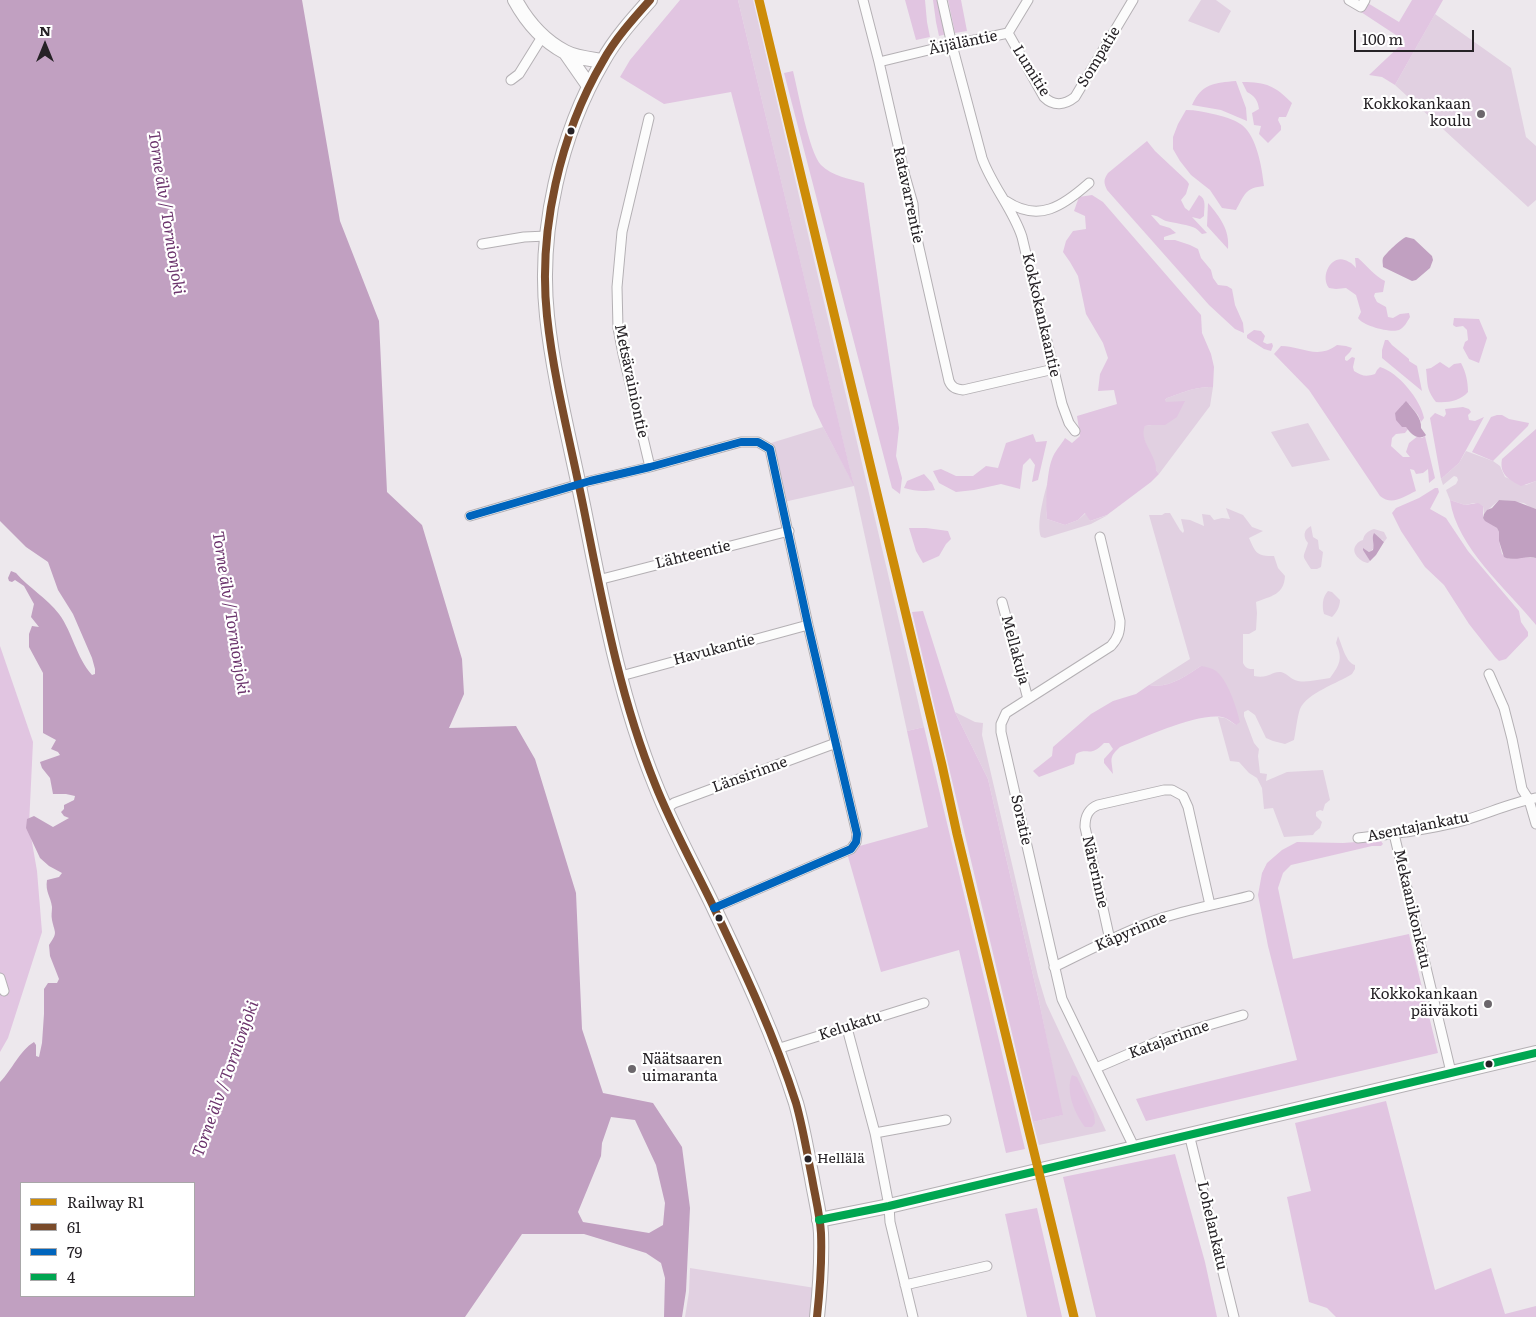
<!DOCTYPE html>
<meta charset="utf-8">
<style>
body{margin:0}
#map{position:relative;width:1536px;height:1317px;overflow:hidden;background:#ede8ed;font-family:Literata,serif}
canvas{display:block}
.legend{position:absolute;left:20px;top:1182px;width:175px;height:115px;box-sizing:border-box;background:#fff;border:1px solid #a8a7a8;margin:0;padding:6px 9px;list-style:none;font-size:15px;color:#262226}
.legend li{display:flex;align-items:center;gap:10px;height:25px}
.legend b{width:25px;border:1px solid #a8a7a8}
.north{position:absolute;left:20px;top:20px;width:50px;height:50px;-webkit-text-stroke:4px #fff;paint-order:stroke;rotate:0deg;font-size:14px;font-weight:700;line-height:20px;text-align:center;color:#262226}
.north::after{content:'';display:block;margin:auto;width:18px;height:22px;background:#262226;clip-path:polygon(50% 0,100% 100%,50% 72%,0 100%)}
.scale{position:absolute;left:1354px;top:30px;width:120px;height:22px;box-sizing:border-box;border:2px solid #262226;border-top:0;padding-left:6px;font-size:15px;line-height:18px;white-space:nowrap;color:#262226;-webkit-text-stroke:4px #fff;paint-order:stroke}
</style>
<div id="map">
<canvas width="1536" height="1317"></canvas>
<ul class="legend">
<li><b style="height:6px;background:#cd8c08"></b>Railway R1</li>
<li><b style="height:6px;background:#7a4b2a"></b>61</li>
<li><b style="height:6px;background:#0065bd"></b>79</li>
<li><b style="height:6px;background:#00a651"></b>4</li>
</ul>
<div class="north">N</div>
<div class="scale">100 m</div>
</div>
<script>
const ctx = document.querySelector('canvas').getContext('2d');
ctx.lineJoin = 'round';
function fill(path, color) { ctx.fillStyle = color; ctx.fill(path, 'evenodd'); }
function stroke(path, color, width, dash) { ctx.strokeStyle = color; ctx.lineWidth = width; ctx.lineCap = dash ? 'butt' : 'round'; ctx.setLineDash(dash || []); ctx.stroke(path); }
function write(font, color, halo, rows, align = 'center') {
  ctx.font = font + ' Literata,serif'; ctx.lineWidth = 4.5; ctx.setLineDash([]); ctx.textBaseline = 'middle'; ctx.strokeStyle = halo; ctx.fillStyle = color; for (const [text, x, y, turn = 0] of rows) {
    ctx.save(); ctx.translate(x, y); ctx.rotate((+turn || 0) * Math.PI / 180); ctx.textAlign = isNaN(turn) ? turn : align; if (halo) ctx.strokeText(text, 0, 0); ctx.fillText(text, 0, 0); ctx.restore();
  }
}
fill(new Path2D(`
 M738,0H753L924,727L907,731L854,486L784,502L771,443L823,427L853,483Z
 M1201,0H1216L1231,11L1219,33L1188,21Z
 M1435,14L1511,68L1526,137L1536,146V200L1528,207L1395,85Z
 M1213,387L1210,406L1159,474L1156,470L1143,436L1142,430L1145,426L1152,425H1165V400L1167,398C1185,392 1193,387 1213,387Z
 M1308,423L1330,460L1292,467L1271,432Z
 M1466,451L1493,461L1500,466L1505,477L1526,485L1536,481V509L1530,507L1524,503L1499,500C1494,505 1488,509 1484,514L1483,506L1474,503L1465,505L1450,500L1446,490L1456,484L1458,480L1457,477L1454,476L1443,485L1441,479L1459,463Z
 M1048,481L1046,512L1047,519L1065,525L1078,520L1086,513L1090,521L1108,515L1091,524L1045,538L1041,537C1036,524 1044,495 1048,481Z
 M1226,508L1243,515L1252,527L1263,531L1249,538C1256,554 1257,556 1274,556L1278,568L1285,576C1284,595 1271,596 1256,602L1257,613L1256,630L1249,634H1243V663C1246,669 1249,669 1254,669V676C1269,679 1271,671 1281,672C1287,673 1291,680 1298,681C1308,683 1320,679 1330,678C1340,664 1343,659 1336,643L1338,636C1342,645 1346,663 1355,665V669L1352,674C1338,683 1307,693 1300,709C1297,718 1296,730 1294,740L1285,744L1273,741L1266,738L1255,715L1248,710L1244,712V716L1254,743L1259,749L1258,756L1260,773L1267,774L1266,781L1287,772L1323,770L1330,800L1325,804L1323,811L1320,810L1316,812V816L1322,822L1320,828L1315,832L1313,835L1284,837L1273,808L1264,809L1262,788L1257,778L1249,773L1239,762L1230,761L1218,717L1225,718L1236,725L1201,666C1186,676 1168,689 1149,685L1190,659L1149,515H1162L1165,513H1170L1180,530L1183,533L1184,531L1181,519L1190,520L1204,526L1202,514L1210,515L1214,520L1222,518L1230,519Z
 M1311,526L1313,537L1318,540L1319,549L1323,552L1321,567L1317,569H1311C1301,553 1303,560 1308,543C1303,537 1303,530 1311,526Z
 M1374,529L1384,532L1387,538L1384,542L1382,539L1371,551L1369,552L1363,548L1370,561L1368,563C1361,562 1350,553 1356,545C1358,542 1360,541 1363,540C1364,534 1368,531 1374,529Z
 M1328,591L1332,592L1340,600C1340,607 1336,613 1332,617L1324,614C1322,607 1322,597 1328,591Z
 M955,712L975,722L983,723L982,735L1038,976L1046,1003L1106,1131L1039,1145L1033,1122L1062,1115L1039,1001L988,779Z
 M690,1268L815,1288L814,1317H685L689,1292Z`), '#e1d0e1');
fill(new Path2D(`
 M680,0H738L854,486L823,427L813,406L731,92L664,104L620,77L630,60Z
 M905,0H925L927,22L930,37L916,40Z
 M933,0H939L947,34L939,36L936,22Z
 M948,0H961L967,31L955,33Z
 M1412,0H1443L1395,85L1382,77L1369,75L1405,41L1361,12L1366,2L1399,22Z
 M793,71C798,91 809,152 821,165C832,176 850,179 864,183L899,428L896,456L902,478L900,494L892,488L784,73Z
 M1236,81L1246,108L1247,121L1221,110L1192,105C1202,83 1215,83 1236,81Z
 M1242,82C1267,82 1275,86 1292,103L1286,117H1279L1278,120L1281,126V130L1268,143L1259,134L1261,126L1254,125L1252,113L1259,109C1258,101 1255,96 1247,92Z
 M1186,110C1196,110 1204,112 1213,114C1222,116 1234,119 1242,125C1257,137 1262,168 1264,186C1245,188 1245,194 1236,210L1222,208L1210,190L1191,175L1180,161L1173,149V137L1178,124Z
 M1147,141L1155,151L1187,181L1189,184L1186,194L1181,200L1185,208L1189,211L1199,195C1207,199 1204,208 1204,216L1200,219L1192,217L1207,233L1202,234C1201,233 1197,229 1195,228C1190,225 1174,223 1166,221C1161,219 1157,215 1151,215L1160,225L1170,228L1176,233L1164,237V240H1175L1190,245L1198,249L1201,258L1211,270L1213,278L1218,285L1227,286L1232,289L1235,305L1243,323L1244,333L1235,329L1209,305L1107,190C1104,183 1103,180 1108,173Z
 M1092,195L1103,202L1201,315L1202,333L1211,354L1214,367L1213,387C1193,387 1185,392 1167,398L1165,400L1166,402L1185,401L1177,417L1165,425H1152L1145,426C1138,439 1157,456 1156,470L1159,474L1151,482L1107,515L1090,521L1085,513L1078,520L1065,525L1047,519C1045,505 1047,471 1052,459C1054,452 1061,445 1065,438L1072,443L1080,436L1077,416L1117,404L1114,390L1098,391L1100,374L1108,358L1103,343L1086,314L1078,276L1070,262L1063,252L1066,241L1073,231L1086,229L1085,216L1074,211L1079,197Z
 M1208,203C1220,217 1230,230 1228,249L1207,226Z
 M1355,258H1358C1367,266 1375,276 1385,281L1383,292L1375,293L1374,296L1377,302L1386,307L1388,317L1393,318L1400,314L1409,313L1410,317C1407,322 1404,328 1399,330C1390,333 1363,326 1358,318L1361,312L1356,295L1346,288L1336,289L1329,288C1319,275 1333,251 1349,262C1352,263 1354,266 1356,268Z
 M1454,318L1479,319L1487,338L1479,363L1469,359L1463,348L1465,342L1468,340L1467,330L1463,326L1456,327L1453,325Z
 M1254,330L1261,331L1265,336L1263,342L1267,344L1272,343L1273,346L1271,351L1264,349L1247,338V335Z
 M1385,340H1388L1392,345L1409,359V361L1417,366L1422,391L1382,358V350Z
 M1337,345L1346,346L1352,348L1350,352L1345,357V360L1347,361L1352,357L1355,358L1353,367L1354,371C1362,376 1366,377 1375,374L1377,370L1380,367C1398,372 1421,400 1424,418L1421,422L1418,415L1409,404H1403L1402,407L1395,413L1408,429L1405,433L1396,434L1392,438L1391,446L1403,457H1410L1406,452L1409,443L1418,436L1422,438L1425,436L1435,478L1429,483L1428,469L1423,473L1416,474L1414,470L1410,469L1416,491C1403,497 1392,506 1380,496L1309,390L1274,354L1281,346C1302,346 1317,360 1337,345Z
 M1440,362L1449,368L1454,364L1461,363C1466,372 1468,382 1468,392C1460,401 1448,403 1436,402C1426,389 1428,385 1426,369L1431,368Z
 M1463,407L1469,409L1471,412L1468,415L1469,420L1475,421L1484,417L1459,463L1441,479L1430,418L1435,413L1444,417L1446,414L1445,409Z
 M1497,415H1502L1509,419L1529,423L1528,426L1493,461L1472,452L1491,417Z
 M1536,429V481L1521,486C1509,480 1499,474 1502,459Z
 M1033,434L1036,442L1047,441L1038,480L1032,482L1035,465L1030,458L1023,465L1020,489L1001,484L974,490L956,492L939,483L933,471L941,469L956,476H973L986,466L998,468L1006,443Z
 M924,474L932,483L935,490C923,492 915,491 904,488L907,481Z
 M1435,488H1438L1439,492L1430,509L1446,518L1468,551L1519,611L1521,622L1528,632V636L1506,659L1499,661L1495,657L1469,624L1444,585L1425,567L1401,531L1392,513L1396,508L1419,498Z
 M1450,500L1465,505L1478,503L1483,506V518L1497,528L1499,532V541L1502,554L1509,559L1521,557L1536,558V625C1507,589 1457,548 1450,500Z
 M909,528H926L948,531L951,539L946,544L939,556L923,563L916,551Z
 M923,611L955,712L988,779L1039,1001L1063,1115L1033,1122L912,612Z
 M0,646L33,742L29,825L37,871L42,932L8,1038L0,1052Z
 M1201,666C1206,667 1212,668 1216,671C1228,680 1237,709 1240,722L1236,725C1232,722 1227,718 1222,717C1196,713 1146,737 1120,747C1108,758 1112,759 1113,774L1104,763V759L1113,749L1109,743H1104C1090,758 1088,747 1076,754L1074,764L1039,777L1033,771L1052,756L1053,747L1091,714L1113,701L1136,694L1149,685C1168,689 1186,676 1201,666Z
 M924,727L1025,1149L1006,1153L959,950L881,972L847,853L856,847L928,827L907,731Z
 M1370,841H1381L1383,844L1381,846H1372L1291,865L1283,873L1278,888L1293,959L1409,934L1438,1053L1146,1121L1136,1099L1297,1060L1268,946L1258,895L1262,873L1267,863L1282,850L1297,842L1343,843Z
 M1072,1075L1077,1077L1094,1114L1095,1123L1092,1127H1085C1075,1114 1065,1092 1072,1075Z
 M1386,1101L1435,1290L1491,1268L1505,1314L1536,1306V1317H1336L1327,1308L1309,1302L1287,1197L1311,1191L1295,1123Z
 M1175,1154L1205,1262L1217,1317H1096L1063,1177Z
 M1037,1208L1062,1317H1027L1005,1214Z`), '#e1c5e1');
fill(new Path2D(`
 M0,0H302L340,221L379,321L387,492L422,525L462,659L464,694L449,728L516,726L535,759L576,893L582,1029L603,1093L653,1103L682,1147L690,1208L686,1291L682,1317H664L665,1278L661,1263L646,1253L584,1234H522L465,1317H0V1082C12,1070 20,1050 34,1042L36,1045V1056L39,1057L42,1043L44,1014V989L48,983H57L59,979L50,956L49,945C58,932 55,934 52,920C51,915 52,912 52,907C51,897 45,892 47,880L59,877L62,873L49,866L40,858L26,828L27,819L34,816L53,827L69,818L64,816L61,812L64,809V805L74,800L75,796L66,794H53L50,778L42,768L40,762L60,755L58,752L51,749L56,740L43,733V673L29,647V634L32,626L39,627L31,617L34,604L24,586L15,580L12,582L9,581L8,578L11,571L16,573C29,588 47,598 59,614C73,633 76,657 92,675L95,674V669L92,658L73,614L58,590L48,562L26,547L0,521ZM611,1117L635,1120L656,1165L665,1203L663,1225L649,1233L583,1222L578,1212L601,1156L602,1143ZM21,1183H194V1296H21Z
 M1406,237L1414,239L1432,256L1433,260L1430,268L1416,280L1412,281L1383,267C1383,264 1382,261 1383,258C1386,253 1401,239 1406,237Z
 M1406,401C1413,409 1422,418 1421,428L1426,435L1425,436C1417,440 1411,434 1406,427H1402L1396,420L1395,413Z
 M1499,500L1515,501L1536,509V558C1526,555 1514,562 1504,557L1499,541V532L1497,528L1485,521L1483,518L1484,514L1487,510L1492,508Z
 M1374,533L1384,542L1376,555L1370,561L1363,550V548L1369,552L1373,550C1375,544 1371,538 1374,533Z`), '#c1a0c1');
const street = new Path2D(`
 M863,0L879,62L905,176L913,204L915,230L949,381C952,388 956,389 963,390L1054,369
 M942,0L952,45L982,158C992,186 1013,209 1022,237L1062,404L1069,423L1075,431
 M1349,0L1361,7L1365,0
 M1008,33L1044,97C1054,107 1065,105 1075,97L1133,0
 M879,62L937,48L1008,33L1028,0
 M511,80L519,74L542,37
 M649,118L622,232L617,287L618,328L623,354L650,467
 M1006,201C1039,223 1063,206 1089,183
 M482,244L524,237L547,236
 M470,516L590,481L650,467L741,442H758L770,449L808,625L857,834L856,842L851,849L714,908
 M1100,537L1120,621C1120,632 1118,638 1111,646L1006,713L1001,724V732L1062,999L1134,1147
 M598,580L789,531
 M1002,602L1028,699
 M1489,674L1504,708L1512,739L1522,789L1529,800L1536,824
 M621,676L808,625
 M666,809L674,803L836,743
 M1394,834L1451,1072
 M1358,838C1392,834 1428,830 1462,821C1487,814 1510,803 1536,798
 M1110,940L1085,827C1085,816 1088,809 1098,805L1164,790H1172L1183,796L1188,807L1210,905
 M1054,967C1089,950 1123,932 1159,919C1189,909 1219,904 1249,896
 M0,978L4,991
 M847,1028L875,1133L889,1206L890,1222L913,1317
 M777,1049L924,1003
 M1096,1068L1168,1037L1243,1015
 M875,1133L946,1120
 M1189,1134L1234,1317
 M905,1285L987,1266`);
const secondary = new Path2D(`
 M515,0C527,22 542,40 565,52C576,58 591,59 603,61
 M650,0C633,19 615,39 603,61C560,134 538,231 547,316C554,382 572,449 585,515C603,605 620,698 655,784C672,827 695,868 715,910C745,973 775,1037 796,1103C803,1128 807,1153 812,1178C815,1196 820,1215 821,1233C822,1261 820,1289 817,1317
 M566,53L589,86
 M819,1220L889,1206L1536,1053`);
stroke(street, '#b4b0b4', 11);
stroke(secondary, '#b4b0b4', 16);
stroke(street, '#fcfcfc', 9);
stroke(secondary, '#fcfcfc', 14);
stroke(new Path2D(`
 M650,0C633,19 615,39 603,61C560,134 538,231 547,316C554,382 572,449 585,515C603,605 620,698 655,784C672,827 695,868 715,910C745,973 775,1037 796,1103C803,1128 807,1153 812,1178C815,1196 820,1215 821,1233C822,1261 820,1289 817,1317`), '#7a4b2a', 8);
stroke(new Path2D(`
 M470,516L590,481L650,467L741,442H758L770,449L808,625L857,834L856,842L851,849L714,908`), '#0065bd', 8);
stroke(new Path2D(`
 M819,1220L889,1206L1536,1053`), '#00a651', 8);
stroke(new Path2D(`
 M759,0L942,765L957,834L1074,1317`), '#cd8c08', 9);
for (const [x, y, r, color] of [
 [1481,114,5,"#6c676c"],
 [571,131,4.5,"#262226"],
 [719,918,4.5,"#262226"],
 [1488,1004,5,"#6c676c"],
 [1489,1064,4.5,"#262226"],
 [632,1069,5,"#6c676c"],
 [808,1159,4.5,"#262226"]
]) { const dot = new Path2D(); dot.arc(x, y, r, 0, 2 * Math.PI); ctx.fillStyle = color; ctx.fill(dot); stroke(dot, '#fff', 2); }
write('14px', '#262226', '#fff', [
 ["Hellälä",817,1159]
], 'left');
write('15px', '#262226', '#fff', [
 ["Äijäläntie",963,43,-12],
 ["Sompatie",1099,57,-59],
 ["Lumitie",1031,71,58],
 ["Ratavarrentie",908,195,78],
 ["Kokkokankaantie",1041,315,77],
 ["Metsävainiontie",631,381,78],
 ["Lähteentie",693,555,-14],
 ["Havukantie",714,650,-15],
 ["Mellakuja",1015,650,75],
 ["Länsirinne",750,775,-20],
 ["Soratie",1021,820,77],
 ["Asentajankatu",1418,827,-11],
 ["Närerinne",1095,872,77],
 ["Mekaanikonkatu",1412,909,77],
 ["Käpyrinne",1131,932,-23],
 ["Kelukatu",850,1026,-18],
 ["Katajarinne",1169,1040,-20],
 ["Lohelankatu",1212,1226,77]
]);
write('15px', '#262226', '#fff', [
 ["Kokkokankaan",1471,105],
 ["koulu",1471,122],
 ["Kokkokankaan",1478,995],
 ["päiväkoti",1478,1012],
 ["Näätsaaren",642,1060,"left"],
 ["uimaranta",642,1077,"left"]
], 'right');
write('italic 16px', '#6b336c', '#fff', [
 ["Torne älv / Tornionjoki",166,213,81],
 ["Torne älv / Tornionjoki",230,613,81],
 ["Torne älv / Tornionjoki",226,1079,-70]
]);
</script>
